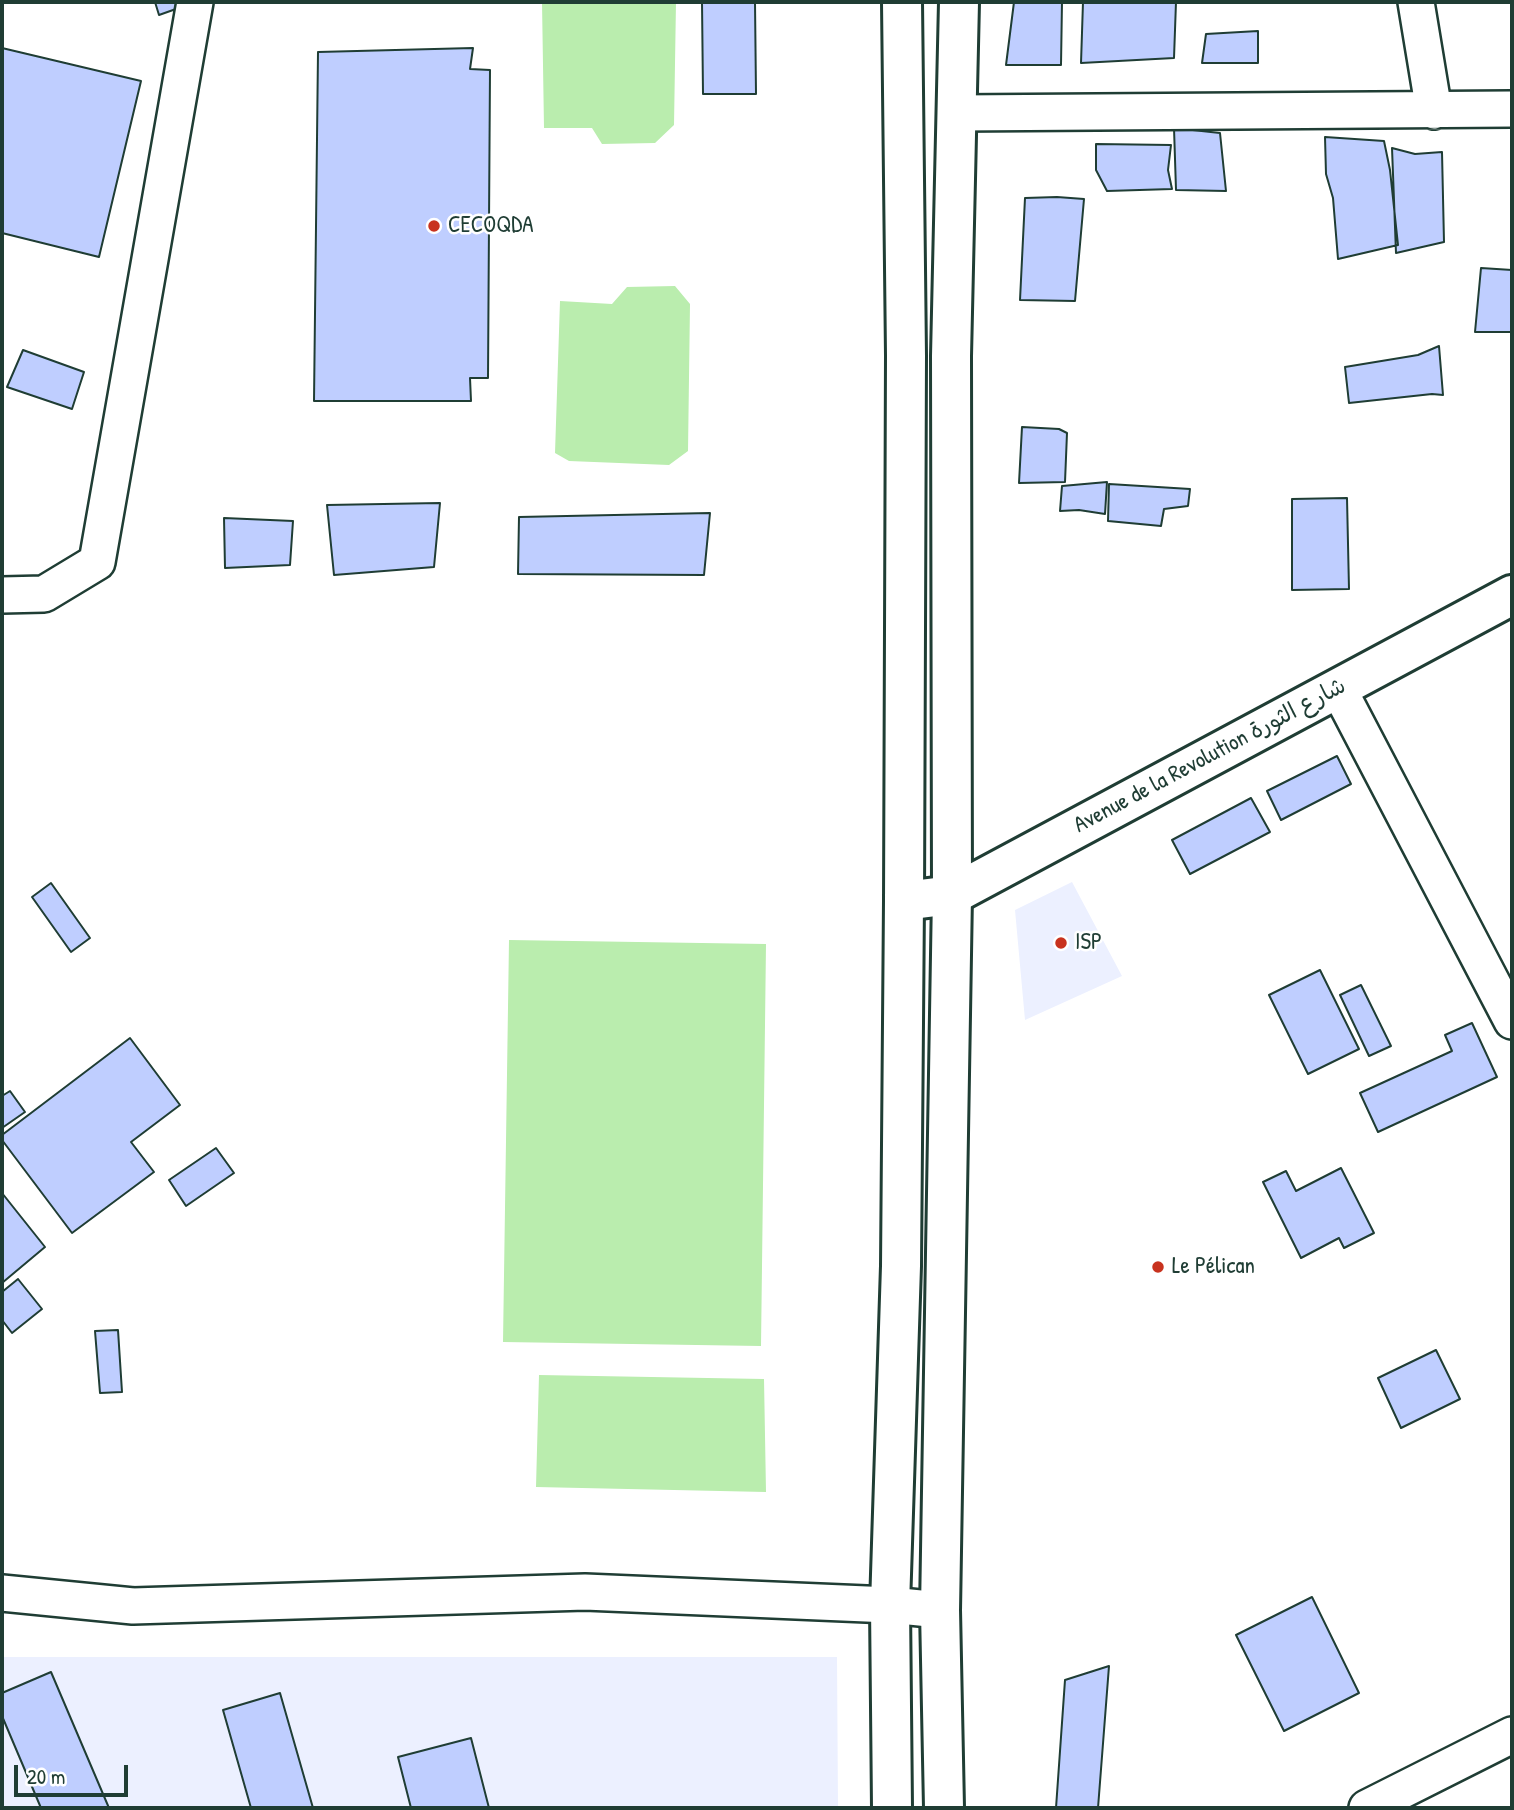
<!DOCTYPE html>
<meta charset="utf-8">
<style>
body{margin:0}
#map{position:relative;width:1514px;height:1810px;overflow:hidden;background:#fff;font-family:"Patrick Hand",sans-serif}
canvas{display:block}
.frame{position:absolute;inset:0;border:4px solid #1f3d34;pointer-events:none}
.scale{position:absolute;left:14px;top:1765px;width:114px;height:32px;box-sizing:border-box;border:4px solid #1f3d34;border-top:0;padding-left:9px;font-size:21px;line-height:24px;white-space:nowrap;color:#1f3d34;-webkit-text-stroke:5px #fff;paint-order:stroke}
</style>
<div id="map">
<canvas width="1514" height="1810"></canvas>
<div class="frame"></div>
<div class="scale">20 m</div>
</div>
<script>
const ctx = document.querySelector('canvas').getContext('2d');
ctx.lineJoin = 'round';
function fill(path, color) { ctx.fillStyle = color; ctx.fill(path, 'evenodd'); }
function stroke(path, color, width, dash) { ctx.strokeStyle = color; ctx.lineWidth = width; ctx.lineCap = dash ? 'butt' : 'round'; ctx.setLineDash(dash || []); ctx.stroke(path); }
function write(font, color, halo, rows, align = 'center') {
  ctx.font = font + ' "Patrick Hand","Playpen Sans Arabic",sans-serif'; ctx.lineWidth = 5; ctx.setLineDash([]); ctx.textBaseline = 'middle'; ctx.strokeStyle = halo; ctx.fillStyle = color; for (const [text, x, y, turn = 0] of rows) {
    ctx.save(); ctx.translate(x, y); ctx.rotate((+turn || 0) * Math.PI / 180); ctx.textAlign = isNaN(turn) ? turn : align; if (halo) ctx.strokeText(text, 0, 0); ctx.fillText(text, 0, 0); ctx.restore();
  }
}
fill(new Path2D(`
 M1072,882L1122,976L1025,1020L1015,910Z
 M2,1657H837L838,1808H2Z`), '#ecf0ff');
fill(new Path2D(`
 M542,2H676L674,125L655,143L602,144L592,128H544Z
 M675,286L690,304L688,451L669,465L569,461L555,453L560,301L612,304L627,287Z
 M509,940L766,944L761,1346L503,1342Z
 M539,1375L764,1379L766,1492L536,1487Z`), '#baedae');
const building = new Path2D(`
 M155,2H189L190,4L159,15Z
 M702,2H755L756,94H703Z
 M1014,2H1062L1061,65H1006Z
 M1083,2H1176L1174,58L1081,63Z
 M1258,31V63H1202L1206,34Z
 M2,48L141,81L99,257L2,233Z
 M473,48L470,69L490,70L488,378H470L471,401H314L318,52Z
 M1174,128L1220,133L1226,191L1176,190Z
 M1325,137L1384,141L1390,170L1398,245L1338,259L1333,198L1326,174Z
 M1096,144L1171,145L1168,170L1172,189L1107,191L1096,170Z
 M1392,148L1415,154L1442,152L1444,242L1396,253Z
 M1057,197L1084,199L1075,301L1020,300L1025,198Z
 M1481,268L1512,270L1511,332H1475Z
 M1439,346L1443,395L1432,394L1349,403L1345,367L1418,355Z
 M23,350L84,372L72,409L7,387Z
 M1022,427L1059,429L1067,433L1065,482L1019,483Z
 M1107,482L1105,514L1079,510L1060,511L1062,486Z
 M1109,484L1190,489L1188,506L1164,509L1161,526L1108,521Z
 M1347,498L1349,589L1292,590V499Z
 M440,503L434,567L334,575L327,505Z
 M710,513L704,575L518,574L519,517Z
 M224,518L293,521L290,565L225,568Z
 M1337,756L1351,784L1281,820L1267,791Z
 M1251,798L1270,832L1190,874L1172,840Z
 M51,883L90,938L71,952L32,897Z
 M1320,970L1359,1049L1308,1074L1269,995Z
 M1361,985L1391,1046L1369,1056L1340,995Z
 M1472,1023L1497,1077L1378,1132L1360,1093L1452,1051L1445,1035Z
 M130,1038L180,1105L131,1142L154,1172L72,1233L2,1140V1135Z
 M10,1091L25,1112L2,1128V1096Z
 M216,1148L234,1173L186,1206L169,1180Z
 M1341,1168L1374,1233L1344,1248L1339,1238L1301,1258L1263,1182L1286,1171L1296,1191Z
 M2,1193L45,1247L2,1283Z
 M18,1279L42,1309L12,1333L2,1320V1292Z
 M118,1330L122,1392L100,1393L95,1331Z
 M1436,1350L1460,1399L1401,1428L1378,1378Z
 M1312,1597L1359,1693L1284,1731L1236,1635Z
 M1109,1666L1098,1808H1056L1065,1680Z
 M51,1672L109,1808H41L2,1716V1693Z
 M280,1693L313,1808H251L223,1710Z
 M471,1738L489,1808H411L398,1757Z`);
fill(building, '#bfceff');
stroke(building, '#1f3d34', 2);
const street = new Path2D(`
 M1416,2L1434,111
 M958,113L1512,109
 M2,595L44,594L97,562L195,2
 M1338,688L1512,1021
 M2,1593L133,1606L585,1592L890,1605L940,1610
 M1367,1808L1512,1735`);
const secondary = new Path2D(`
 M904,901L952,895L1512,595`);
const primary = new Path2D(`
 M892,1808L890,1605L901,1266L904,901L906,356L902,2
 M944,1808L940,1610L952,895L951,356L959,2`);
stroke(street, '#1f3d34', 40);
stroke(secondary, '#1f3d34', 44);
stroke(primary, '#1f3d34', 44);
stroke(street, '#fff', 35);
stroke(secondary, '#fff', 38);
stroke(primary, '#fff', 38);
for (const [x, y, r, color] of [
 [434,226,7,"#c8321e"],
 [1061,943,7,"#c8321e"],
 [1158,1267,7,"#c8321e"]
]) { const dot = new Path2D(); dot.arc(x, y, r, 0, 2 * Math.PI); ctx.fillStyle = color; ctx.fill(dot); stroke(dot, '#fff', 2.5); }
write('23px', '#1f3d34', '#fff', [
 ["CECOQDA",448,226],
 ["ISP",1075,943],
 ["Le Pélican",1172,1267]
], 'left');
write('23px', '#1f3d34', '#fff', [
 ["Avenue de la Revolution شارع الثورة",1210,756,-28]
]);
</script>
